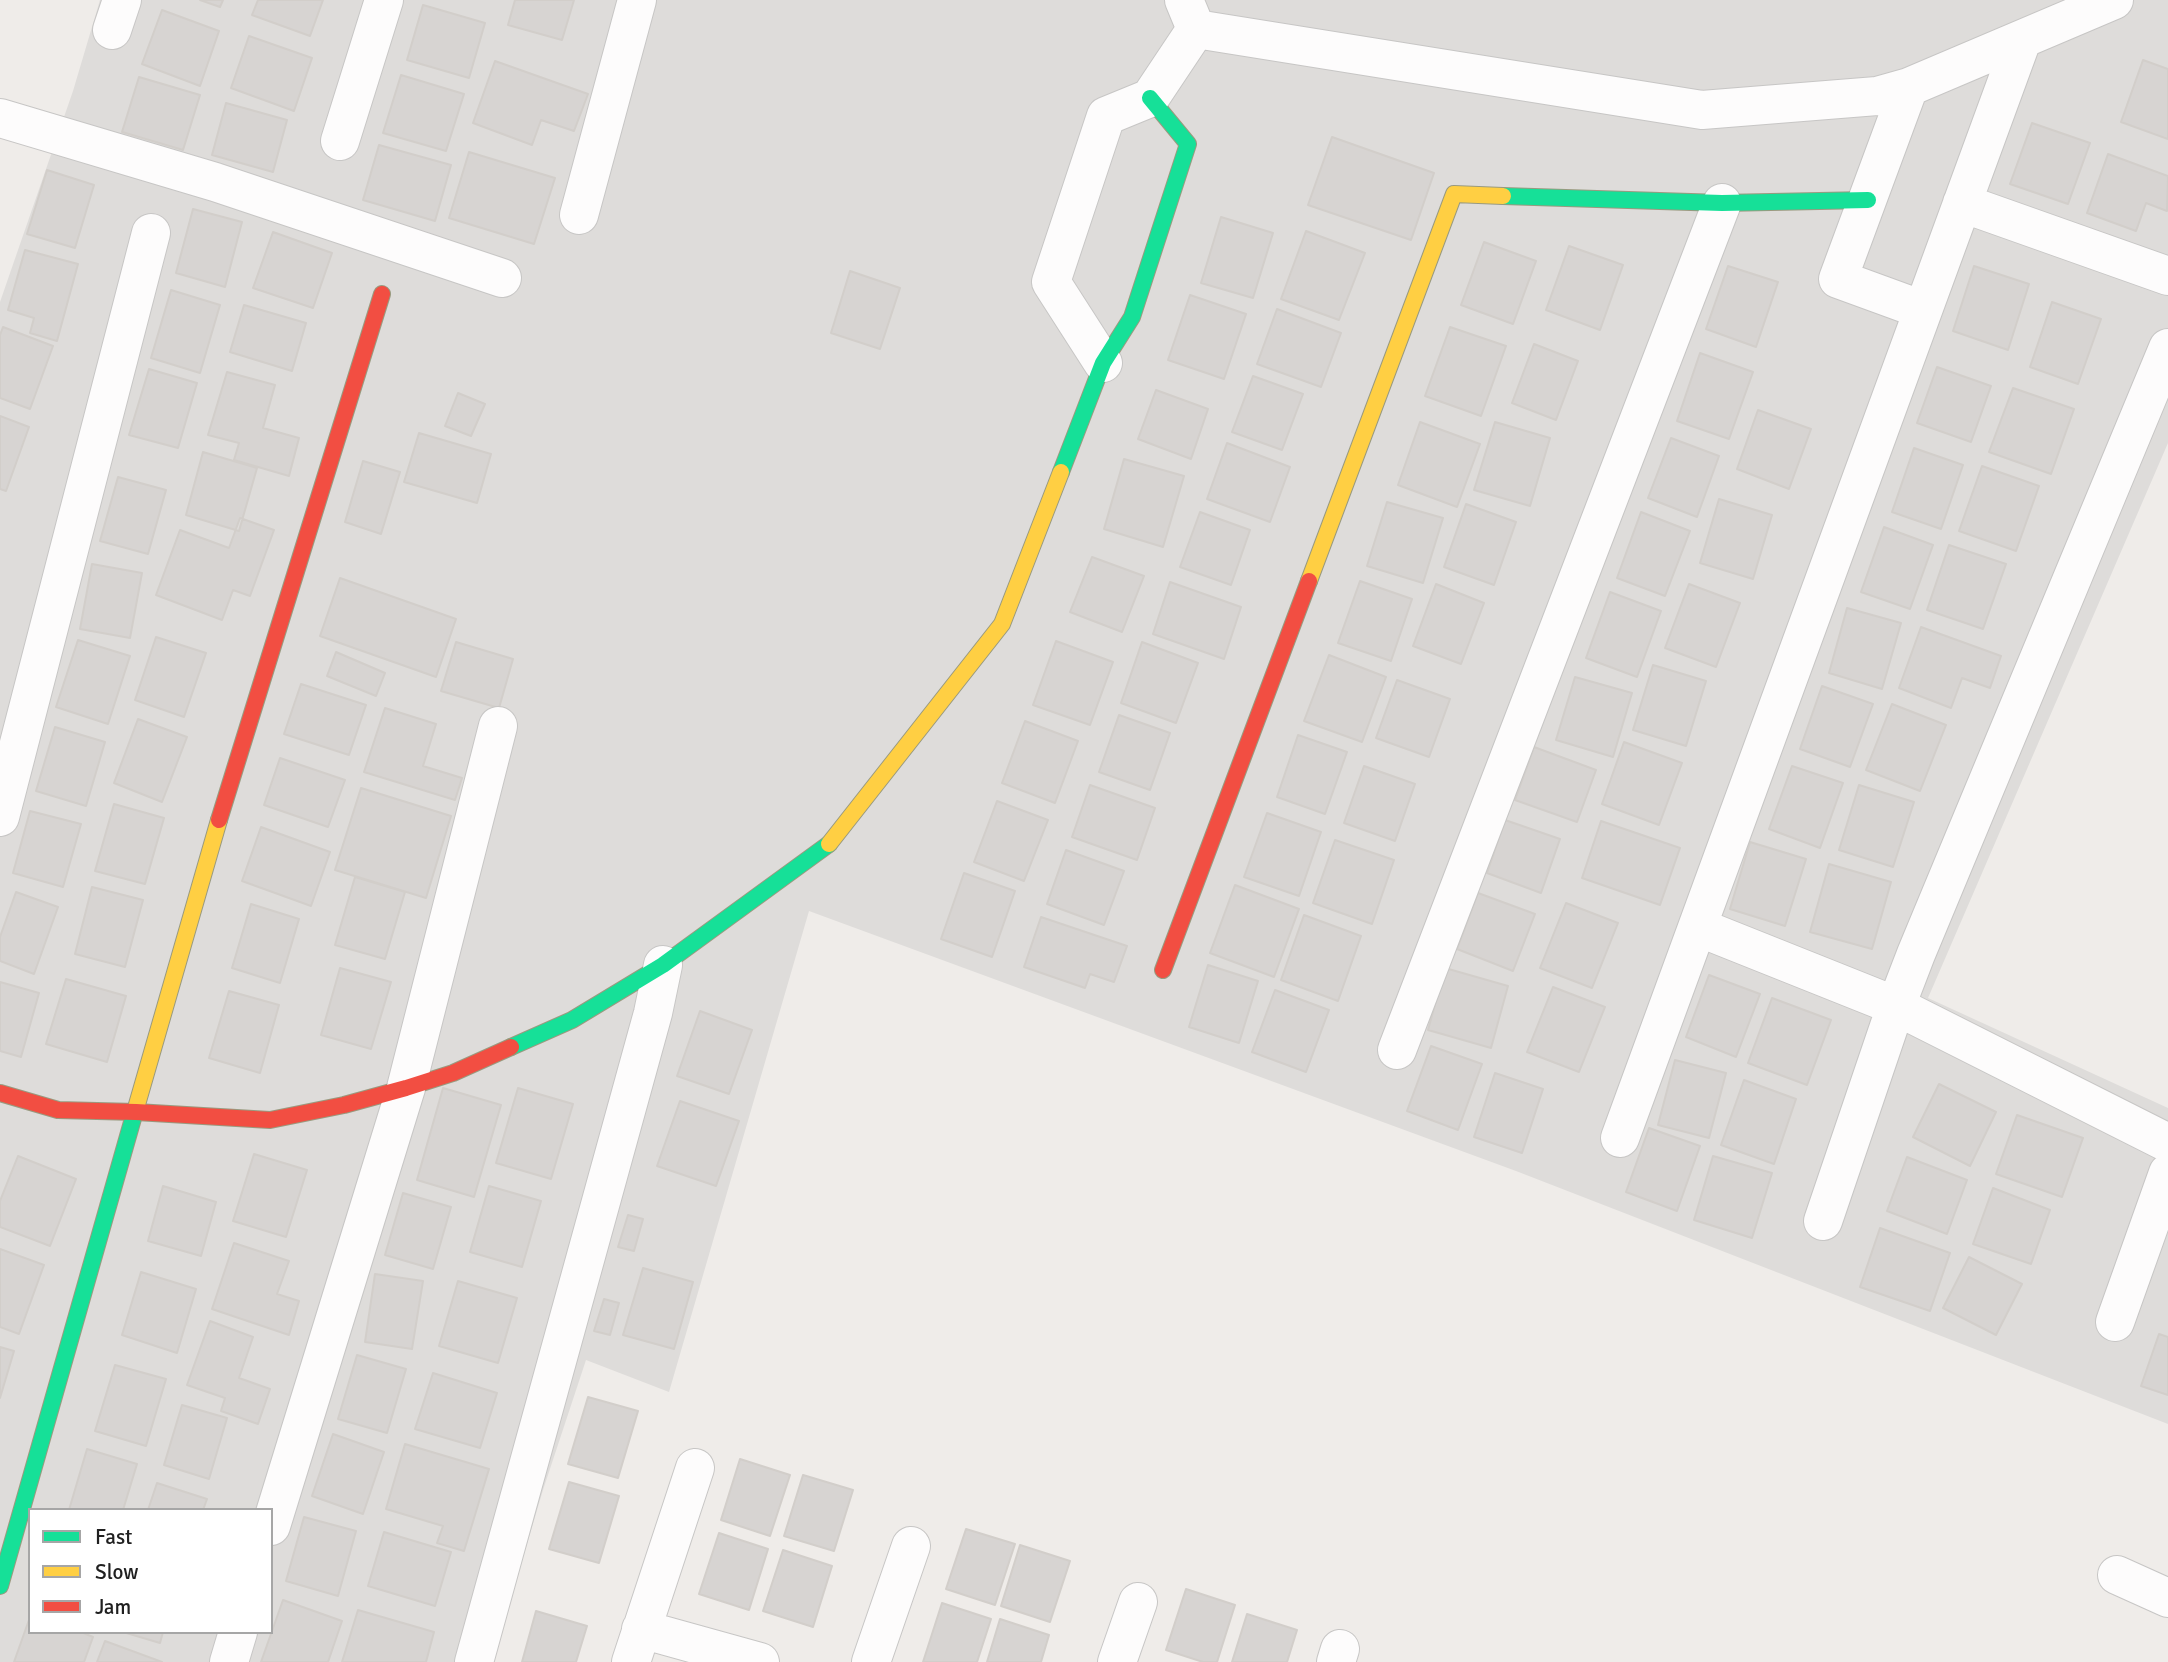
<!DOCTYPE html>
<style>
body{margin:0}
#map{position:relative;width:2168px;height:1662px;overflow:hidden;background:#efece9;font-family:Signika,sans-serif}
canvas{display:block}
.legend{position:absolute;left:28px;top:1508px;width:245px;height:126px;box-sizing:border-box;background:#fff;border:2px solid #a6a6a6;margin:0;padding:9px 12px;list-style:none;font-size:21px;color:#202020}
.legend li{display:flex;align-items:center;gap:14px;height:35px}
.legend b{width:35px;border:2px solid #a6a6a6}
</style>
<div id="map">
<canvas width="2168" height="1662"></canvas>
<ul class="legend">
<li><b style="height:9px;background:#16e098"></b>Fast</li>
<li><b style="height:9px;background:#ffcf43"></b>Slow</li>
<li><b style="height:9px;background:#f24e42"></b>Jam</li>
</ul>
</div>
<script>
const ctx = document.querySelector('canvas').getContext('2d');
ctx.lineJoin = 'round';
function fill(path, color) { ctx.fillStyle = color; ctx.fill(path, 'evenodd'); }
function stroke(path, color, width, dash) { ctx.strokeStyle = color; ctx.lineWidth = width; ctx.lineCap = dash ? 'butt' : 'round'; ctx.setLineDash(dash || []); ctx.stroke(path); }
fill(new Path2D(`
 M100,0H2168V443L1928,998L2168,1108V1424L1516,1171L809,911L669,1392L586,1360L543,1490L492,1662H0V302L73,91ZM30,1510H271V1632H30Z`), '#dedcda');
const building = new Path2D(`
 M200,0H223L220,7Z
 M258,0H323L310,36L252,15Z
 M515,0H574L562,40L508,25Z
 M423,5L485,23L469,78L407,60Z
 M162,10L219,31L200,86L142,64Z
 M249,36L312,58L294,111L231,88Z
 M2143,60L2168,69V139L2121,122Z
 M495,61L588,94L574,131L541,120L532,145L473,123Z
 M401,75L464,94L446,151L383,133Z
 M139,77L200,95L183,150L122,132Z
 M226,103L287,120L273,172L212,155Z
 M2032,123L2090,143L2068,204L2010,184Z
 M1332,137L1434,173L1411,240L1308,205Z
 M379,145L451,165L435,221L363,200Z
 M469,152L555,178L534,244L449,218Z
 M2108,154L2168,176L2167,211L2146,203L2136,231L2087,213Z
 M47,170L94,185L75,248L27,234Z
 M193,209L242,222L225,287L176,273Z
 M1221,217L1273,233L1253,298L1201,283Z
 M1306,231L1365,253L1339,320L1281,299Z
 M273,232L332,253L313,308L253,288Z
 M1484,242L1536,261L1513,324L1461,305Z
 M1569,246L1623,265L1600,330L1546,310Z
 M25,250L78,264L57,341L30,333L34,318L8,310Z
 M1728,266L1778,282L1756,347L1706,329Z
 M1974,266L2029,284L2008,350L1953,331Z
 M850,271L900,288L880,349L831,333Z
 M171,290L220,305L200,373L151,358Z
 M1190,295L1246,314L1224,379L1168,360Z
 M2052,302L2101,319L2078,384L2030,367Z
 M244,305L306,323L292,371L230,352Z
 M1277,309L1341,333L1321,387L1257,364Z
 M3,327L53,346L30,409L0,398V335Z
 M1450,327L1506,346L1481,416L1425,396Z
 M1534,344L1578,361L1556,420L1512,403Z
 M1700,353L1753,372L1729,439L1677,421Z
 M1937,367L1991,386L1971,442L1917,423Z
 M149,369L197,383L178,448L129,435Z
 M227,372L275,385L263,428L299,438L289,476L234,460L239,443L208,435Z
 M1253,376L1303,394L1282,450L1232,432Z
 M2013,388L2074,409L2051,474L1989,452Z
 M1156,390L1208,409L1191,459L1138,439Z
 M458,393L485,404L471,436L445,426Z
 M1758,410L1811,429L1789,489L1737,469Z
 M0,416L29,427L6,491L0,489Z
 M1420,422L1480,444L1457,507L1398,485Z
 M1495,422L1550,438L1530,506L1474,490Z
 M419,433L491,454L477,503L404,482Z
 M1671,438L1719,456L1697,517L1648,498Z
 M1227,443L1290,467L1270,522L1207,499Z
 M1914,448L1963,465L1941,529L1892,512Z
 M203,452L257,468L239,531L186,515Z
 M1124,459L1184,476L1163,547L1104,529Z
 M363,461L400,472L381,534L345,522Z
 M1982,466L2039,486L2016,551L1959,531Z
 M118,477L166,490L148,554L100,541Z
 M1719,499L1772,515L1753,579L1700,563Z
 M1387,502L1443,518L1423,583L1367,566Z
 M1466,504L1516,522L1494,585L1444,567Z
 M1200,512L1250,530L1231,585L1180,567Z
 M1641,512L1690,531L1665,596L1617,578Z
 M240,518L274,530L250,596L233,590L222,620L156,595L180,530L229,548Z
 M1884,527L1933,545L1910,609L1861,592Z
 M1949,545L2006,564L1983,629L1927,610Z
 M1092,557L1144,576L1122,632L1070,612Z
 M92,564L142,573L130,638L80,629Z
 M340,578L456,619L436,677L320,636Z
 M1360,581L1412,599L1391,661L1338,643Z
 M1170,582L1241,607L1224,659L1153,634Z
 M1436,584L1484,603L1461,664L1413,646Z
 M1689,584L1740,603L1716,667L1665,648Z
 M1610,592L1661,611L1637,677L1586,658Z
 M1847,608L1901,623L1882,689L1829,673Z
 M1921,627L2001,656L1990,688L1962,678L1951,708L1899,688Z
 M156,637L206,653L184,717L135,700Z
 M78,640L130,656L108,724L56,707Z
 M1056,641L1113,662L1090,725L1033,705Z
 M456,642L513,659L499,708L441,691Z
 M1142,642L1198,663L1176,723L1121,703Z
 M336,652L385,673L376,696L327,676Z
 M1329,655L1386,677L1362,742L1304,721Z
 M1653,665L1706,681L1686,746L1633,730Z
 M1575,677L1632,693L1613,757L1556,740Z
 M1397,680L1450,699L1429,757L1376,738Z
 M301,684L366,705L349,755L284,734Z
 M1822,686L1873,704L1850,767L1800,749Z
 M1892,704L1946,725L1920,791L1866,770Z
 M385,708L436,724L423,766L462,778L455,800L364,772Z
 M1119,715L1170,733L1150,790L1099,772Z
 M138,719L187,737L162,802L114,783Z
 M1025,721L1078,741L1055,803L1002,783Z
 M55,727L105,742L86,806L36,791Z
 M1298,735L1347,752L1325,814L1277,797Z
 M1624,742L1682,763L1659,825L1602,804Z
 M1534,747L1596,770L1577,822L1515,800Z
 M280,758L345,780L328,827L264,805Z
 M1364,766L1415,784L1395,841L1344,823Z
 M1792,766L1843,783L1820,848L1769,829Z
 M1090,785L1155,808L1137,860L1072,837Z
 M1859,785L1914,802L1893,867L1839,850Z
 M361,788L451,816L426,898L335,870Z
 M997,801L1048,820L1024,881L974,862Z
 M114,804L164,818L145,884L95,871Z
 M30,811L81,824L63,887L13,873Z
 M1267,813L1321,832L1299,896L1244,877Z
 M1505,820L1560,839L1541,893L1487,873Z
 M1601,821L1680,848L1660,905L1582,878Z
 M261,827L330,852L311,906L242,881Z
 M1335,840L1394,860L1372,924L1313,903Z
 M1750,842L1806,859L1785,926L1730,909Z
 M1066,850L1124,871L1104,925L1047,904Z
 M1829,864L1891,882L1872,949L1810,932Z
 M964,873L1015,891L992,957L941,939Z
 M355,877L405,892L385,959L335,945Z
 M1235,885L1299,909L1274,977L1210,953Z
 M92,887L143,900L125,967L75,954Z
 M16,892L58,907L34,974L0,961V937Z
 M1478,893L1535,914L1513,971L1457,949Z
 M1566,903L1618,923L1592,988L1540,968Z
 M251,904L299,919L280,983L232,968Z
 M1304,915L1361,936L1338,1001L1281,980Z
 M1041,917L1127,946L1114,982L1090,974L1085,988L1024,967Z
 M1208,965L1258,981L1239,1043L1189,1027Z
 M340,968L391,982L371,1049L321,1035Z
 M1445,968L1508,986L1491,1048L1428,1030Z
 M1709,975L1760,994L1736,1057L1686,1037Z
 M66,979L126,996L107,1062L46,1044Z
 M0,982L39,993L21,1057L0,1051Z
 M1553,987L1605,1007L1579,1072L1527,1052Z
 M1275,990L1329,1010L1306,1072L1252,1052Z
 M229,991L279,1005L260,1073L209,1058Z
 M1772,998L1831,1020L1807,1085L1748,1063Z
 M700,1011L752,1030L729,1094L677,1076Z
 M1431,1046L1482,1064L1458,1130L1407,1111Z
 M1675,1060L1726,1073L1709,1138L1658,1125Z
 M1495,1073L1543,1089L1522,1153L1474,1137Z
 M1744,1080L1796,1099L1774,1164L1721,1145Z
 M1939,1084L1996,1112L1970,1166L1913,1137Z
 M443,1088L501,1105L474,1197L417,1180Z
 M518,1088L573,1104L551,1179L496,1163Z
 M680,1101L739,1121L716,1186L657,1166Z
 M2017,1115L2083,1138L2062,1197L1996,1174Z
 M1649,1128L1700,1146L1677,1211L1626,1192Z
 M254,1154L307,1170L286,1237L233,1221Z
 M18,1156L76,1179L50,1246L0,1227V1201Z
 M1713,1156L1772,1173L1752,1238L1694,1220Z
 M1907,1157L1967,1180L1947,1234L1887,1211Z
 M163,1186L216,1202L201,1256L148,1241Z
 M489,1186L541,1201L522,1267L470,1252Z
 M1993,1188L2050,1210L2031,1264L1973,1244Z
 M403,1193L451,1207L433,1269L385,1255Z
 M628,1215L643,1219L634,1251L618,1247Z
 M1880,1228L1950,1253L1930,1311L1860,1287Z
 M234,1243L289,1261L277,1294L299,1301L289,1335L212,1309Z
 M0,1249L44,1265L19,1334L0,1327Z
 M1969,1257L2022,1284L1996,1335L1943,1308Z
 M643,1268L693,1282L674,1349L623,1335Z
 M141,1272L196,1289L177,1353L122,1335Z
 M375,1274L423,1281L412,1349L365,1342Z
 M458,1281L517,1298L498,1363L439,1346Z
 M604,1299L619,1303L610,1335L594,1331Z
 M210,1321L253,1337L239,1378L270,1389L258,1424L221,1411L225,1398L187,1385Z
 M2159,1334L2168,1337V1395L2141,1386Z
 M0,1347L14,1351L0,1398Z
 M357,1355L406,1369L387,1433L338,1419Z
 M115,1365L166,1379L146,1446L95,1431Z
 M433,1373L497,1393L480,1448L415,1429Z
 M588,1397L638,1411L618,1478L568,1464Z
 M182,1405L227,1418L209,1479L164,1465Z
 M333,1434L384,1452L363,1514L312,1496Z
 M405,1444L489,1469L464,1551L437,1543L443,1526L386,1509Z
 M87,1449L137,1464L123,1510H69Z
 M740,1459L790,1475L770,1536L721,1520Z
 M803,1475L853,1490L834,1551L784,1536Z
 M569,1482L619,1496L599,1563L549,1549Z
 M157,1483L207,1499L203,1510H148Z
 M304,1517L356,1531L338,1596L286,1581Z
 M966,1529L1015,1544L995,1605L946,1589Z
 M384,1532L451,1552L435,1606L368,1586Z
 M719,1533L768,1549L749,1610L699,1594Z
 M1020,1545L1070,1561L1050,1622L1001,1606Z
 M783,1550L832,1566L813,1627L763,1611Z
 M1186,1589L1235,1605L1217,1662H1203L1166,1650Z
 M283,1600L342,1621L328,1662H261Z
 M942,1603L991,1619L977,1662H923Z
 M358,1610L434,1632L426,1662H342Z
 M536,1611L587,1626L576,1662H522Z
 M1247,1614L1297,1630L1287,1662H1232Z
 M30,1617V1632H81L93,1637L84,1662H14Z
 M1000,1619L1049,1635L1041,1662H987Z
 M123,1632H163L160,1643Z
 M105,1641L162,1662H97Z`);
fill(building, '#d7d4d2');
stroke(building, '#d2ceca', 2);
const street = new Path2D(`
 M1196,29L1702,110L1877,96L1909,87L2114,0
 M112,30L122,0
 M1909,87L1838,279L1923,310
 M0,118L215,182L502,278
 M340,141L384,0
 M1962,203L2168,276
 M579,215L637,0
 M1103,363L1051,282L1106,116L1150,98L1196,29L1184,0
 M0,817L151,233
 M1698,927L1896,1006L2168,1143
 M1397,1050L1722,203
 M1620,1138L2022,40
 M1823,1221L1896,1006L1916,954L2168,348
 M2115,1322L2168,1173
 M271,1526L406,1088L498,726
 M2117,1575L2168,1598
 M641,1629L760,1662
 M229,1662L238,1632
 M474,1662L653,1013L663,965
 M631,1662L695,1468
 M871,1662L911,1546
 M1117,1662L1138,1602
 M1336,1662L1340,1649`);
const fast = new Path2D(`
 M1503,196L1722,203L1868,200
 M1061,472L1103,363L1132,317L1188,144L1150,98
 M511,1047L572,1020L663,965L829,844
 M0,1586L136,1108`);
const slow = new Path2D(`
 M1309,581L1454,194L1503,196
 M829,844L1002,624L1061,472
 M136,1108L219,820`);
const jam = new Path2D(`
 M219,820L382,294
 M1163,970L1309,581
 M0,1093L58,1110L136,1112L270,1120L344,1105L406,1088L453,1073L511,1047`);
stroke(street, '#c7c6c5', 40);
stroke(fast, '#999a7f', 18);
stroke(slow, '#999a7f', 18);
stroke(jam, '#999a7f', 18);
stroke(street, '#fdfcfc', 38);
stroke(fast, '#16e098', 16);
stroke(slow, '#ffcf43', 16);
stroke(jam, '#f24e42', 16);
</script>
